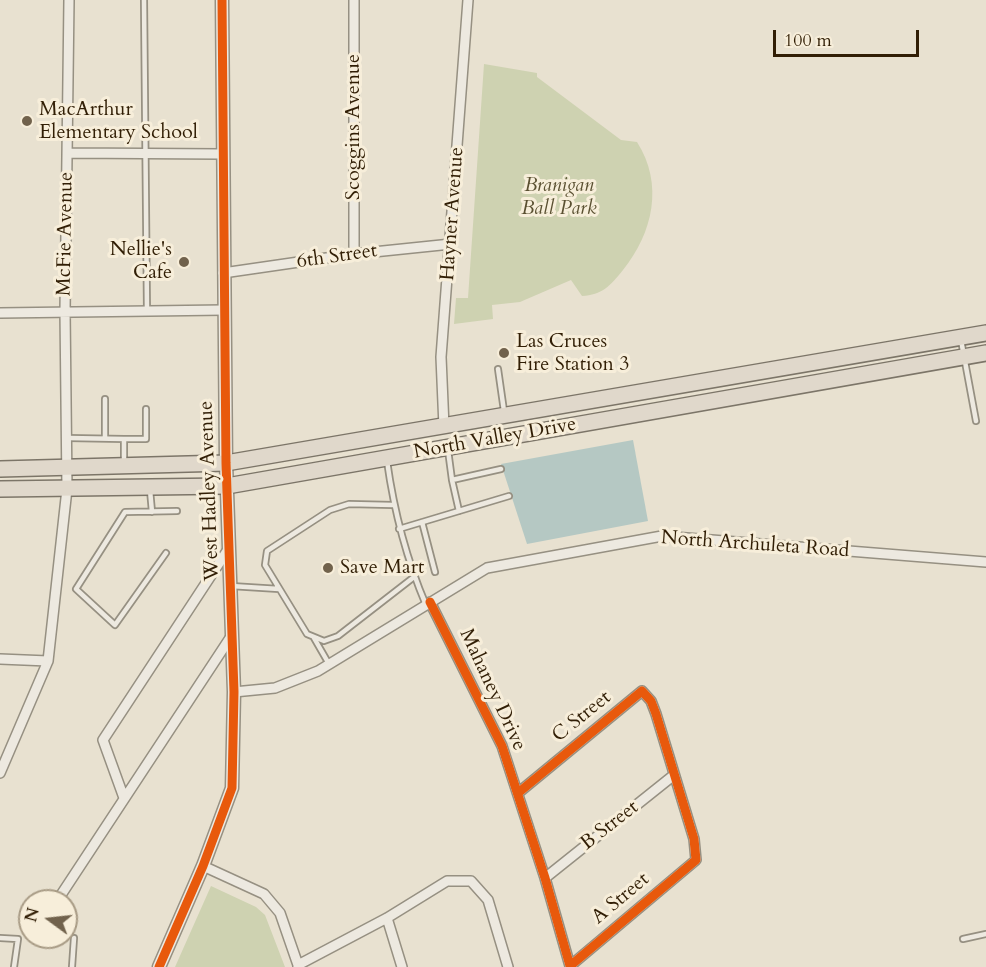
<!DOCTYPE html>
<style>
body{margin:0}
#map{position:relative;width:986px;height:967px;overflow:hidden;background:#e8e1d0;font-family:Cardo,serif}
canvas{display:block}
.north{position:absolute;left:18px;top:889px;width:60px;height:60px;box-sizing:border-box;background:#f7eeda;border:2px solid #a89b85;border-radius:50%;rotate:285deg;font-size:16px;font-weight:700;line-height:24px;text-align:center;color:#311e05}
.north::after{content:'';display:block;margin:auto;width:21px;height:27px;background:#71624c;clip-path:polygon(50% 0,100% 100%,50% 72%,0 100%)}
.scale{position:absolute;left:773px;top:30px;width:146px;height:27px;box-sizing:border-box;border:3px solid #311e05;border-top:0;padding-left:8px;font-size:18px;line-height:21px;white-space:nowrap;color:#311e05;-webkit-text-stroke:4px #f7eeda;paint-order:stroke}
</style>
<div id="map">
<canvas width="986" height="967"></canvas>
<div class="north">N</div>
<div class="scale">100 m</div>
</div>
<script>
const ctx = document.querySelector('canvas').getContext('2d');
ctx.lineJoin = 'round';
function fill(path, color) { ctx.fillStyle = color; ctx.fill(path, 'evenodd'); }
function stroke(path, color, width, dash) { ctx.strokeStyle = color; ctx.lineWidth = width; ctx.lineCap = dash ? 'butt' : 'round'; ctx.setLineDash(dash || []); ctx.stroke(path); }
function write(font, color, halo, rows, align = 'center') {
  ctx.font = font + ' Cardo,serif'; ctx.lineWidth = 6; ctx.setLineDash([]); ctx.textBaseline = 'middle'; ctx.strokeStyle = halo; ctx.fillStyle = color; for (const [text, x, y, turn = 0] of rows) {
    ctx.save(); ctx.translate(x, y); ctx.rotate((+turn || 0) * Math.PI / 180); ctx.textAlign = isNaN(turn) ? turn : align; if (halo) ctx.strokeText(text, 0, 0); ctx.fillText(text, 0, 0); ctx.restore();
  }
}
fill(new Path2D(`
 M484,64L537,73V77L621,140L637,142C664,184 653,233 623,270C610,286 602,295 582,296L571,280L520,302L492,305L493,319L454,324L456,298H468Z
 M211,886L256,907L265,915L285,967H175Z`), '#ced2b1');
fill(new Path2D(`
 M633,440L648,521L527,544L501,464Z`), '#b5c8c3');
const service = new Path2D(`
 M144,0L147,311
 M961,340L976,421
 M498,369L504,411
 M68,438L124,439V464
 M105,438V399
 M124,439H146V409
 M448,450L452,480
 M387,461C394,511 406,558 426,605
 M150,490L152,512
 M393,505L349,504L330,510L267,551L265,565L307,634L324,641L338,636L414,577
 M459,511L452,480L501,469
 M422,522L435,572
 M399,529L509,496
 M166,553L115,625L76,589L125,512L177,511
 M231,586L279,589
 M314,638L329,664
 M0,938L18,939L14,967
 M963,939L986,934
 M72,967L74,938`);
const minor = new Path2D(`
 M354,0V254
 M68,153L221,154
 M223,273L354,254L451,244
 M0,313L224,310
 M444,427L441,357L468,0
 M430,602L502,746L545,878L570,966L696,860L694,839L656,714L651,701L642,691L518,793
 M0,659L48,661
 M234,692L275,688L318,671L487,568L662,536L986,562
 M0,773L48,661L67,489L65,311L69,0
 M124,798L103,740L229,548
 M203,866L264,894L280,913L298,965
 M545,878L674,775
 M57,901L232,635
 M387,918L402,967
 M298,967V965L387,918L447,881H471L488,900L508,967`);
const tertiary = new Path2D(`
 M159,967L203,866L232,788L234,692L226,463L222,0`);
const primary = new Path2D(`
 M0,469L226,463L986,333
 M0,489L227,486L986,353`);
stroke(service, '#969082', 8);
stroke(minor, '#969082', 12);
stroke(tertiary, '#969082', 15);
stroke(primary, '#7c7568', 18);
stroke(service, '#ede9e0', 4.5);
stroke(minor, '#ede9e0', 9);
stroke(tertiary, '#ede9e0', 12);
stroke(primary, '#e0d8cb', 15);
stroke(new Path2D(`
 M430,602L502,746L545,878L570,966L696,860L694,839L656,714L651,701L642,691L518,793
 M159,967L203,866L232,788L234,692L226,463L222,0`), '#e8590c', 9);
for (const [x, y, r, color] of [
 [27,121,6,"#71624c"],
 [184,262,6,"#71624c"],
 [504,353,6,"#71624c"],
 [328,568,6,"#71624c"]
]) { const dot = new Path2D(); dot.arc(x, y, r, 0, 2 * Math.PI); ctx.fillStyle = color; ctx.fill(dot); stroke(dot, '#f7eeda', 2); }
write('20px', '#311e05', '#f7eeda', [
 ["MacArthur",39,110],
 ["Elementary School",39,133],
 ["Nellie's",172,250,"right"],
 ["Cafe",172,273,"right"],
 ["Las Cruces",516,342],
 ["Fire Station 3",516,365],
 ["Save Mart",340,568]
], 'left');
write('20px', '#311e05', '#f7eeda', [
 ["Scoggins Avenue",354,127,-90],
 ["Hayner Avenue",453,214,-86],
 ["McFie Avenue",66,234,-89],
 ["6th Street",337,257,-8],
 ["North Valley Drive",495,439,-10],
 ["West Hadley Avenue",210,491,-92],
 ["North Archuleta Road",755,545,4],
 ["Mahaney Drive",492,690,65],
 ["C Street",582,717,-39],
 ["B Street",610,826,-38],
 ["A Street",621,899,-40]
]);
write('italic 20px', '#5a5031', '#f7eeda', [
 ["Branigan",559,186],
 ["Ball Park",559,209]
]);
</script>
